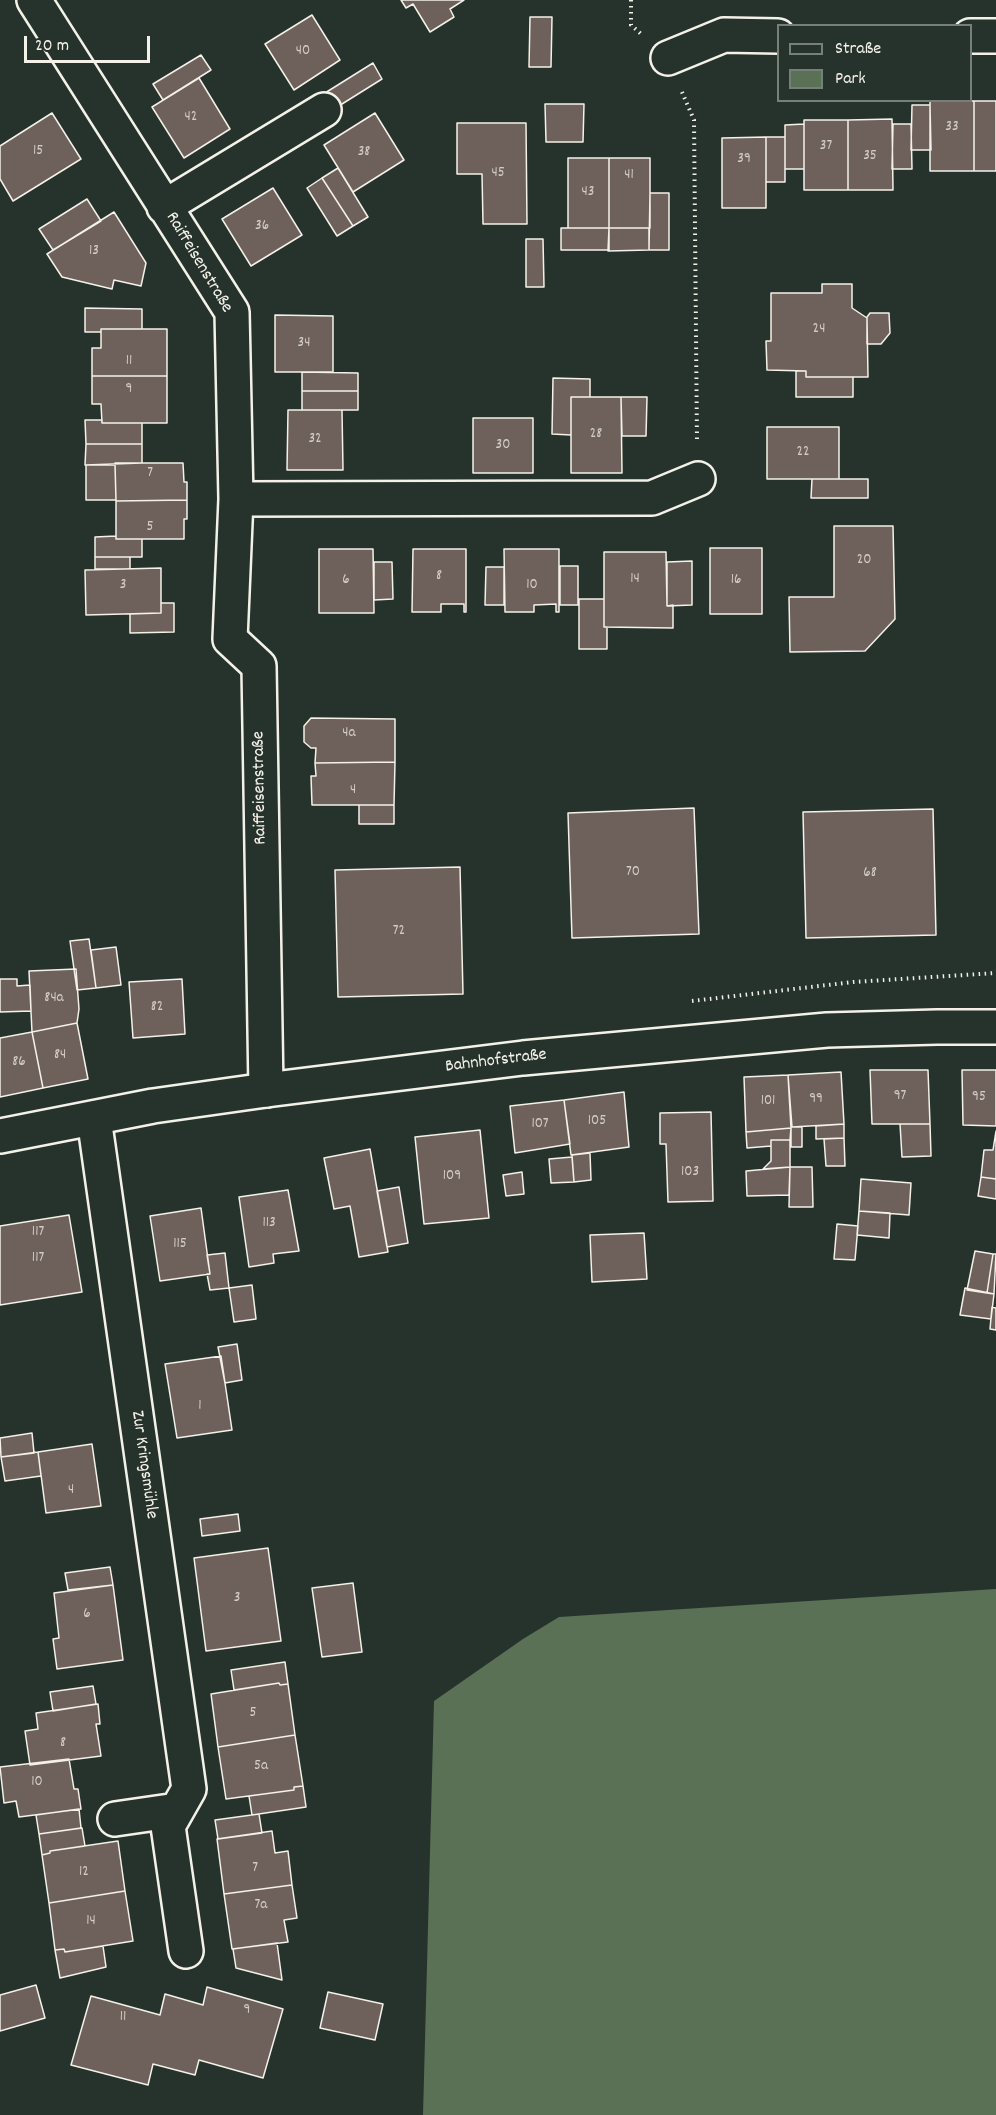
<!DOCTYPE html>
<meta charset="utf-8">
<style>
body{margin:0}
#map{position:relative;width:996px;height:2115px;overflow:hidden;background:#26332d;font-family:Dekko,sans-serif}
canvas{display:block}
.legend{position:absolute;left:777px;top:24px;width:195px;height:78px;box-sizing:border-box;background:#26332d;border:2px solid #787f78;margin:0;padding:8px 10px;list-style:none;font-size:18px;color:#f4f1e8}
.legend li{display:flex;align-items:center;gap:12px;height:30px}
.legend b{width:30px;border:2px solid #787f78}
.scale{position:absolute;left:24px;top:36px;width:126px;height:27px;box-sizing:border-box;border:3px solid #f4f1e8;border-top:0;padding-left:8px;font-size:18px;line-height:21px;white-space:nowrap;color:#f4f1e8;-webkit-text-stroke:4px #26332d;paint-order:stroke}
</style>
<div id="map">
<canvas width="996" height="2115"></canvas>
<ul class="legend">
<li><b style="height:8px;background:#26332d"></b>Straße</li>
<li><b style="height:16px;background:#5a7155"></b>Park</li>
</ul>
<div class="scale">20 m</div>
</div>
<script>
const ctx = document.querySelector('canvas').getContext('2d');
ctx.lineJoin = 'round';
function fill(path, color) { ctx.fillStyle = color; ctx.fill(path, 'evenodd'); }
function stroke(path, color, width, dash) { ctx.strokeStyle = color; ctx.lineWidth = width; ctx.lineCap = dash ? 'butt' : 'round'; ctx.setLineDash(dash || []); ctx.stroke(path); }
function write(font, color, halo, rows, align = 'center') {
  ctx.font = font + ' Dekko,sans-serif'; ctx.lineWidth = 5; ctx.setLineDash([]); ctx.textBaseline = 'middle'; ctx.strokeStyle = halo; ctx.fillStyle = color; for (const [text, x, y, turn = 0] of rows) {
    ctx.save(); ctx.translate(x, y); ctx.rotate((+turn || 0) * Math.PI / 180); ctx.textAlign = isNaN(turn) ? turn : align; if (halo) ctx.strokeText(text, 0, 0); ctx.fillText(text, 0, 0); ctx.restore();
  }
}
fill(new Path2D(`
 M996,1589V2115H423L434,1701L523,1639L559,1617Z`), '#5a7155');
const building = new Path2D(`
 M401,0H464L450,9L454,17L430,32L413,4L406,8Z
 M312,15L340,60L294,90L265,44Z
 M530,17H552L551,67H529Z
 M201,55L211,70L163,100L153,84Z
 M373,63L382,79L334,109L325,93Z
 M199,78L230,129L184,158L152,107Z
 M930,101H974V171H930Z
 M974,101H996V171H974Z
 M545,104H584L583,142H546Z
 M912,105H930L931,150H911Z
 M52,113L81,159L13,201L0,179V146Z
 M375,113L404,160L353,192L324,145Z
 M892,119L893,190H848V120Z
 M804,120H848V190H804Z
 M457,123H526L527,224H483L482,174H457Z
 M804,124V169H785V125Z
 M893,124H911L912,169H892Z
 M766,137V208H722V138Z
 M766,137H785V182H766Z
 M568,158H609V228H568Z
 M609,158H650V228H609Z
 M338,168L368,217L353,226L322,178Z
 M322,178L353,226L337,236L307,188Z
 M273,188L302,235L251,266L222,219Z
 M650,193H669V250H649Z
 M87,199L101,221L53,250L39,229Z
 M114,212L146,263L141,286L114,280L112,289L62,277L47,254Z
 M561,228H609V250H561Z
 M609,228H649V250L608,251Z
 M526,239H543L544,287H526Z
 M822,284H852V308L867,318L868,377H806V371L767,370L766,341H771V293H822Z
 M85,308L142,309V329H101V332H85Z
 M870,313H889L890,333L881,344H867V317Z
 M275,315L333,316V372H275Z
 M101,329H167V376H92V348H101Z
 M796,371H806V377H853V397H796Z
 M302,372L358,373V391H302Z
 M92,376H167V423H102L101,404H92Z
 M553,378L590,379V397H571V435L552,434Z
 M302,391H358V410H302Z
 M571,397H621L622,473H571Z
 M621,397H647L646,436H622Z
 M288,410H342L343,470H287Z
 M473,418H533V473H473Z
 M85,420H102V423H142V444H86Z
 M767,427H839V479H767Z
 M86,444H142V463L85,465Z
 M115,463H183L184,482H187V500L116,501Z
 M86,465H115L116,500H86Z
 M812,479H868V498H811Z
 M187,500V519H184V539H116V501Z
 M834,526H893L895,619L865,651L790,652L789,597H834Z
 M116,536V539H142V557H95V537Z
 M710,548H762V614H710Z
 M319,549H373L374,613H319Z
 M413,549H466V612H464V604H441V612H412Z
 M504,549H559V612H556V604L534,605V612H505Z
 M604,552H666L667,606L673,605V628L604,627Z
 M95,557H130V569H95Z
 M692,561V605L667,606V562Z
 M374,562H392L393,599L374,600Z
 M560,566H578V605H560Z
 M486,567H504V605H485Z
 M161,568V613L86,615L85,570Z
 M579,599H604V627H607V649H579Z
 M161,603H174V632L130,633V614L161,613Z
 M311,718L395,719V762L315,763L316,748H311L304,742V726Z
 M395,762L394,805H312L311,776H316L315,763Z
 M359,805H394V824H359Z
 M694,808L699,934L572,938L568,813Z
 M933,809L936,935L806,938L803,812Z
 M460,867L463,994L338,997L335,870Z
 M89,939L96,988L77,990L70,941Z
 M116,947L121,985L96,988L91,950Z
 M76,969L79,1009L77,1023L32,1032L29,971Z
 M0,979H17V986L30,985L31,1011L0,1012Z
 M182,979L185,1034L133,1038L129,982Z
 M77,1023L88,1079L43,1088L32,1032Z
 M32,1032L43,1088L0,1097V1038Z
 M870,1070H928L930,1124H872Z
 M962,1070H996V1126L963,1125Z
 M841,1072L844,1124L792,1127L788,1075Z
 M788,1075L791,1128L746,1132L744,1077Z
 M624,1092L629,1147L571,1155L564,1100Z
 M564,1100L570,1144L515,1153L510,1106Z
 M711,1112L713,1201L668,1202L666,1144H660V1113Z
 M844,1124V1138L816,1139V1126Z
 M900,1124H930L931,1156L902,1157Z
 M791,1127H802V1147H791Z
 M791,1128L790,1140H771V1146L747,1148L746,1132Z
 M480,1130L489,1218L424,1224L415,1137Z
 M996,1131V1179L981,1177L984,1150H993Z
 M844,1138L845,1166H826L824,1139Z
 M771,1140H790V1167L763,1169L771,1161Z
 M370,1149L388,1252L359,1257L350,1206L334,1209L324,1158Z
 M590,1153L591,1180L574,1182L572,1155Z
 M572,1157L574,1182L551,1183L549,1159Z
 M790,1167L789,1195L747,1196L746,1171Z
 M790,1167H812L813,1207H789Z
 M522,1172L524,1194L506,1196L503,1175Z
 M981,1177L996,1179V1199L978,1196Z
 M861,1179L911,1183L909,1215L859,1211Z
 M399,1187L408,1243L387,1247L377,1191Z
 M288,1190L299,1251L273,1254L274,1263L249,1267L239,1197Z
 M201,1208L210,1274L160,1281L150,1216Z
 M859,1211L890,1213L889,1238L857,1235Z
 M69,1215L82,1292L0,1305V1226Z
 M837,1224L858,1226L855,1260L834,1259Z
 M644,1233L647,1279L592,1282L590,1235Z
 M975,1251L993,1254L987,1293L967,1290Z
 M225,1253L229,1288L210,1290L207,1274H210L207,1255Z
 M993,1254H996L994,1294L987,1293Z
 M252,1285L256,1319L234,1322L229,1288Z
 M965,1288L994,1294L991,1319L960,1315Z
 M992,1307L996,1308V1330L990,1329Z
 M237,1344L242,1380L225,1383L218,1347Z
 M221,1356L232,1430L177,1438L165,1364Z
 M32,1433L34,1453L1,1457L0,1438Z
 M92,1444L101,1506L46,1513L38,1452Z
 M38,1452L41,1476L5,1481L1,1457Z
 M238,1514L240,1531L202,1536L200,1519Z
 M268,1548L281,1641L206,1651L194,1558Z
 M110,1567L113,1585L68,1590L65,1573Z
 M353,1583L362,1652L322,1657L312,1588Z
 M113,1585L123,1660L57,1669L53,1639L59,1638L54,1593Z
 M285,1662L288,1684L280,1685L279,1683L234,1690L231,1670Z
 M279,1683L280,1685L288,1684L295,1735L218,1747L211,1694Z
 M93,1686L96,1704L53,1711L50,1692Z
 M98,1704L100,1724H96L101,1756L30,1765L25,1731L38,1729L36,1713Z
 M295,1735L303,1786L294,1787V1790L226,1799L218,1747Z
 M69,1759L74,1789H78L81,1809L19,1817L16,1801L4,1803L0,1767Z
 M303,1786L306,1807L252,1815L249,1796L294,1790V1787Z
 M79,1809L81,1828L39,1834L36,1815Z
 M259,1814L262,1833L218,1839L215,1820Z
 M82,1828L85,1846L50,1851V1853L42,1855L39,1834Z
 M272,1831L275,1853L288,1851L292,1885L224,1894L217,1839Z
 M118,1841L125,1891L49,1903L42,1855L50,1853V1851Z
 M292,1885L297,1918L284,1920L288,1942L232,1949L224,1894Z
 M125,1891L133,1941L65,1952L64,1949L55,1950L49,1903Z
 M277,1943L282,1980L236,1968L233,1949Z
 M103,1946L106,1967L60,1978L55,1950L64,1949L65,1952Z
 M36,1985L45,2018L0,2031V1995Z
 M207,1987L283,2009L263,2078L199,2060L195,2075L153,2064L148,2085L71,2065L91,1996L160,2015L165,1994L203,2005Z
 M328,1992L383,2004L375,2040L320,2028Z`);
fill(building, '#6e615c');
stroke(building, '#f4f1e8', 1.5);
const street = new Path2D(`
 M34,0L232,312L236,499L230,639L259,666L266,1090
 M970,36H996
 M668,58L724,35L778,36
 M164,207L324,110
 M236,499L652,498L698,479
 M94,1118L189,1789L168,1826L186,1951
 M115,1819L177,1810`);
const secondary = new Path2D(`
 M0,1136L153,1106L266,1090L523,1058L827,1030L937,1027H996`);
stroke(street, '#f4f1e8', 38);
stroke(secondary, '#f4f1e8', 38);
stroke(new Path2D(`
 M631,0V25L641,34
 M682,92L694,120L697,442
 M692,1001L853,982L996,973`), '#f4f1e8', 4, [1.5, 4.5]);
stroke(street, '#26332d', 33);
stroke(secondary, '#26332d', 33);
write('15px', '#d2cdc5', null, [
 ["40",303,52],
 ["42",191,118],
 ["33",952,128],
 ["37",826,147],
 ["15",38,152],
 ["38",364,153],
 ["35",870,157],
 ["39",744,160],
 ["45",498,174],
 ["41",629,176],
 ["43",588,193],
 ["36",262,227],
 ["13",94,252],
 ["24",819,330],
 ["34",304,344],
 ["11",129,362],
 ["9",129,390],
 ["28",596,435],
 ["32",315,440],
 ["30",503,446],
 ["22",803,453],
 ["7",150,474],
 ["5",150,528],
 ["20",864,561],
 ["8",439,577],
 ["14",635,580],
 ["6",346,581],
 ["16",736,581],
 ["3",123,586],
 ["10",532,586],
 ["4a",349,734],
 ["4",353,791],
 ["70",633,873],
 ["68",870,874],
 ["72",399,932],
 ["84a",54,999],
 ["82",157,1008],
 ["84",60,1056],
 ["86",19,1063],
 ["97",900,1097],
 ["95",979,1098],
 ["99",816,1100],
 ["101",768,1102],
 ["105",597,1122],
 ["107",540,1125],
 ["103",690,1173],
 ["109",452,1177],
 ["113",269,1224],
 ["117",38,1233],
 ["115",180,1245],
 ["117",38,1259],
 ["1",200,1407],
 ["4",71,1491],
 ["3",237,1599],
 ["6",87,1615],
 ["5",253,1714],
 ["8",63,1744],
 ["5a",261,1767],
 ["10",37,1783],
 ["7",255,1869],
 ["12",84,1873],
 ["7a",261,1906],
 ["14",91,1922],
 ["9",247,2011],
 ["11",123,2018]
]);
write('18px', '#f4f1e8', '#26332d', [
 ["Raiffeisenstraße",198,263,59],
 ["Raiffeisenstraße",261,788,-91],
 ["Bahnhofstraße",496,1062,-7],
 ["Zur Kringsmühle",143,1465,82]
]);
</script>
